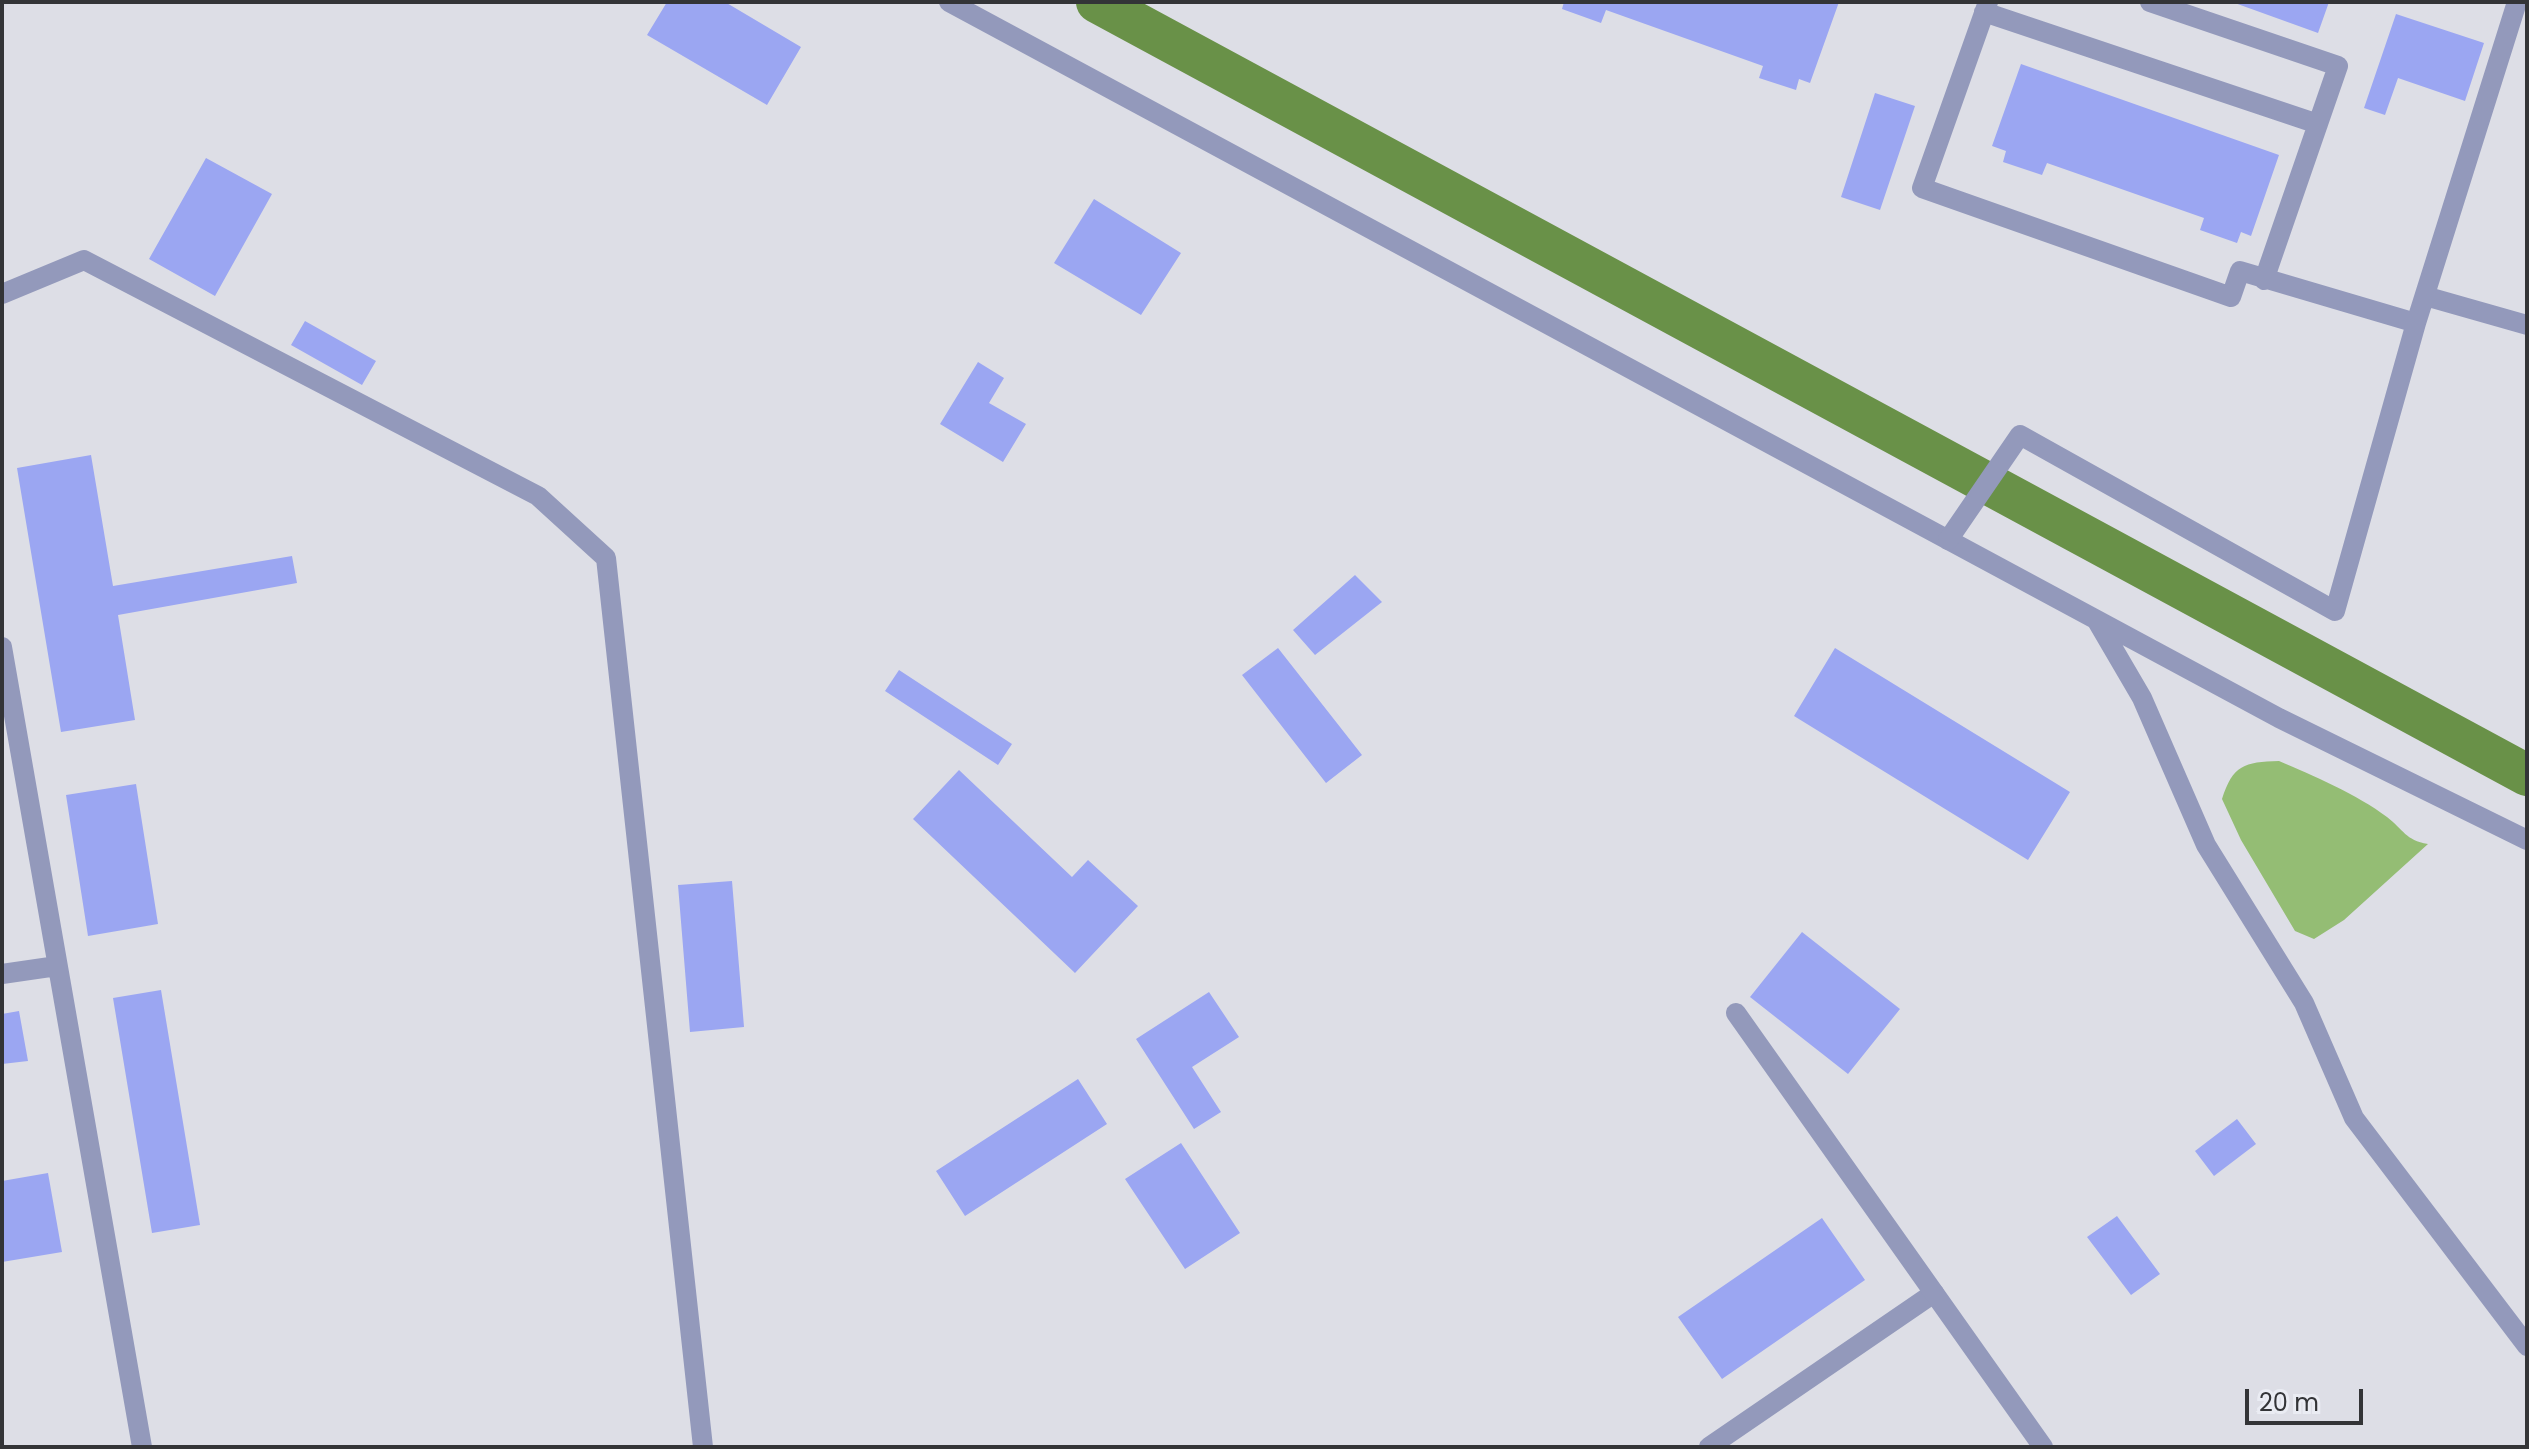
<!DOCTYPE html>
<style>
body{margin:0}
#map{position:relative;width:2529px;height:1449px;overflow:hidden;background:#dddee6;font-family:Poppins,sans-serif}
canvas{display:block}
.frame{position:absolute;inset:0;border:4px solid #333437;pointer-events:none}
.scale{position:absolute;left:2245px;top:1389px;width:118px;height:36px;box-sizing:border-box;border:4px solid #333437;border-top:0;padding-left:10px;font-size:24px;line-height:28px;white-space:nowrap;color:#333437;-webkit-text-stroke:6px #eaecf3;paint-order:stroke}
</style>
<div id="map">
<canvas width="2529" height="1449"></canvas>
<div class="frame"></div>
<div class="scale">20 m</div>
</div>
<script>
const ctx = document.querySelector('canvas').getContext('2d');
ctx.lineJoin = 'round';
function fill(path, color) { ctx.fillStyle = color; ctx.fill(path, 'evenodd'); }
function stroke(path, color, width, dash) { ctx.strokeStyle = color; ctx.lineWidth = width; ctx.lineCap = dash ? 'butt' : 'round'; ctx.setLineDash(dash || []); ctx.stroke(path); }
fill(new Path2D(`
 M2279,761C2312,775 2358,795 2387,817C2404,830 2405,840 2428,844L2344,920L2314,939L2295,931L2241,840L2222,799C2233,765 2244,762 2279,761Z`), '#94bd74');
stroke(new Path2D(`
 M1097,2L2527,775`), '#699148', 42);
fill(new Path2D(`
 M667,2H725L801,47L767,105L647,35Z
 M1564,2H1839L1810,83L1799,79L1796,90L1759,78L1763,66L1606,10L1601,23L1562,9Z
 M2232,2H2329L2318,33Z
 M2396,14L2484,43L2465,101L2398,78L2385,115L2364,108Z
 M2021,64L2279,155L2251,236L2241,232L2237,243L2200,230L2204,218L2047,163L2042,175L2003,162L2006,151L1992,146Z
 M1875,93L1915,106L1880,210L1841,197Z
 M206,158L272,194L215,296L149,259Z
 M1094,199L1181,253L1141,315L1054,263Z
 M305,321L376,361L362,385L291,345Z
 M978,362L1004,378L989,403L1026,424L1003,462L940,424Z
 M91,455L113,586L292,556L297,583L118,615L135,720L61,732L17,468Z
 M1355,575L1382,602L1315,655L1293,630Z
 M1278,648L1362,755L1326,783L1242,675Z
 M1835,648L2070,792L2028,860L1794,716Z
 M899,670L1012,744L998,765L885,691Z
 M959,770L1072,877L1088,860L1138,906L1075,973L913,819Z
 M136,784L158,924L88,936L66,795Z
 M732,881L744,1027L690,1032L678,885Z
 M1802,932L1900,1009L1848,1074L1750,997Z
 M161,990L200,1225L152,1233L113,998Z
 M1209,992L1239,1037L1192,1067L1221,1112L1194,1129L1136,1039Z
 M19,1011L28,1061L2,1064V1014Z
 M1078,1079L1107,1124L965,1216L936,1171Z
 M2237,1119L2256,1144L2214,1176L2195,1151Z
 M1181,1143L1240,1233L1185,1269L1125,1179Z
 M48,1173L62,1252L2,1262V1181Z
 M2117,1216L2160,1274L2131,1295L2087,1237Z
 M1822,1218L1865,1280L1722,1379L1678,1317Z`), '#9ba6f2');
stroke(new Path2D(`
 M949,2L2279,718L2527,840
 M2,294L84,260L538,496L606,558L703,1447
 M2097,621L2142,698L2206,845L2304,1003L2354,1118L2527,1346
 M2,647L142,1447
 M2,974L57,966
 M1709,1447L1934,1293`), '#9399bb', 20);
stroke(new Path2D(`
 M1988,2L1922,188L2231,297L2240,271L2416,323
 M2150,2L2338,66L2264,280
 M1984,12L2318,124
 M2425,296L2527,325
 M1948,540L2020,435L2335,611L2416,323L2517,2
 M1736,1013L2043,1447`), '#9399bb', 20);
</script>
